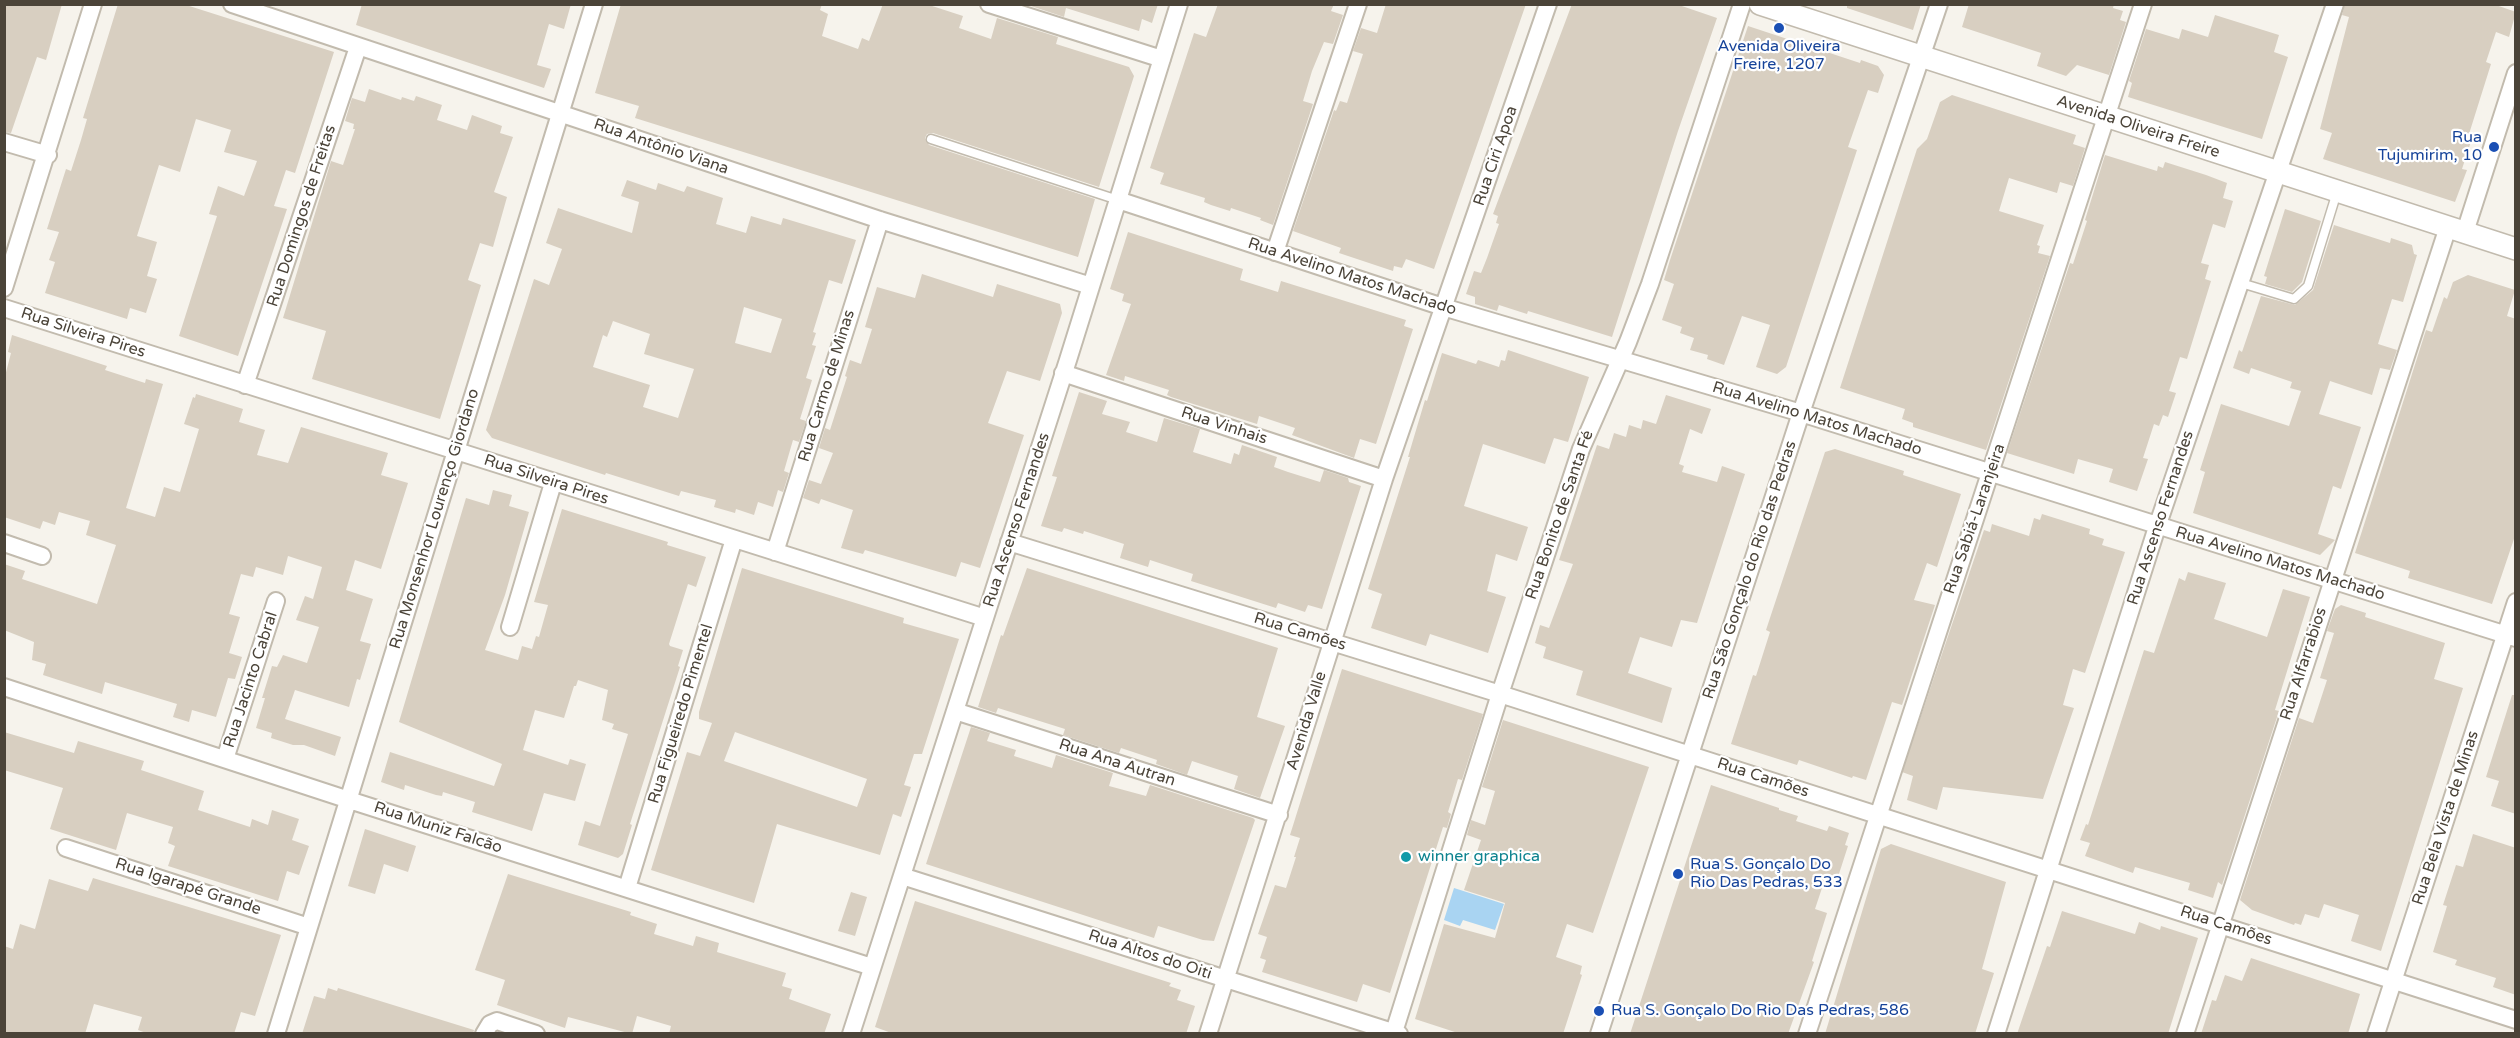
<!DOCTYPE html>
<meta charset="utf-8">
<style>
body{margin:0}
#map{position:relative;width:2520px;height:1038px;overflow:hidden;background:#f6f3ec;font-family:"Varela Round",sans-serif}
canvas{display:block}
.frame{position:absolute;inset:0;border:6px solid #4b4439;pointer-events:none}
</style>
<div id="map">
<canvas width="2520" height="1038"></canvas>
<div class="frame"></div>
</div>
<script>
const ctx = document.querySelector('canvas').getContext('2d');
ctx.lineJoin = 'round';
function fill(path, color) { ctx.fillStyle = color; ctx.fill(path, 'evenodd'); }
function stroke(path, color, width, dash) { ctx.strokeStyle = color; ctx.lineWidth = width; ctx.lineCap = dash ? 'butt' : 'round'; ctx.setLineDash(dash || []); ctx.stroke(path); }
function write(font, color, halo, rows, align = 'center') {
  ctx.font = font + ' "Varela Round",sans-serif'; ctx.lineWidth = 4.5; ctx.setLineDash([]); ctx.textBaseline = 'middle'; ctx.strokeStyle = halo; ctx.fillStyle = color; for (const [text, x, y, turn = 0] of rows) {
    ctx.save(); ctx.translate(x, y); ctx.rotate((+turn || 0) * Math.PI / 180); ctx.textAlign = isNaN(turn) ? turn : align; if (halo) ctx.strokeText(text, 0, 0); ctx.fillText(text, 0, 0); ctx.restore();
  }
}
fill(new Path2D(`
 M1454,888L1504,904L1495,930L1463,920L1460,926L1444,920Z`), '#a9d4f2');
fill(new Path2D(`
 M4,4H62L46,60L37,57L11,133L4,132Z
 M118,4H183L334,52L295,173L286,170L274,206L287,209L238,356L179,336L217,216L209,214L218,186L244,196L257,161L224,152L231,130L196,119L180,172L159,165L137,236L157,242L147,276L157,279L146,313L130,308L127,319L45,293L55,262L49,260L59,232L47,229L66,169L71,171L81,140L87,119L83,118Z
 M362,4H571L564,29L549,24L537,65L551,69L544,88L356,25Z
 M621,4H822L820,10L828,14L822,36L858,49L862,38L869,41L883,4H926L963,16L959,28L991,39L997,18L1058,37L1056,44L1129,67L1134,76L1099,187L933,133L927,134L925,138L929,145L1095,199L1078,257L635,118L639,106L595,93Z
 M1025,4H1158L1152,23L1142,19L1139,31L1066,8L1064,17Z
 M1218,4H1334L1331,11L1343,15L1333,44L1324,42L1312,71L1303,101L1313,104L1273,225L1260,220L1261,218L1231,208L1230,211L1211,205L1204,202L1205,198L1160,184L1164,173L1150,168L1194,33L1206,37Z
 M1386,4H1526L1434,269L1406,259L1402,268L1394,266L1393,271L1339,253L1341,248L1293,231L1334,110L1336,111L1340,101L1347,103L1363,54L1353,51L1361,28L1377,33Z
 M1572,4H1676L1717,18L1678,131L1612,337L1528,311L1527,314L1499,305L1497,311L1475,304V297L1466,294L1474,271L1481,273L1487,258L1499,224L1496,223L1498,216L1493,214Z
 M1847,4H1921L1913,30L1847,8Z
 M1969,4H2114L2113,8L2123,11L2120,20L2126,22L2109,75L2077,65L2066,76L2037,66L2041,53L1962,27Z
 M2345,4H2493L2516,12L2509,37L2496,32L2486,62L2491,64L2469,134L2473,135L2462,169L2467,170L2455,202L2323,159L2332,133L2320,129L2349,17L2342,15Z
 M2215,15L2279,35L2274,52L2288,57L2262,139L2128,97L2132,83L2129,81L2146,29L2179,39L2182,29L2208,37Z
 M1748,26L1860,63L1861,60L1878,66L1884,75L1878,93L1868,90L1848,147L1857,150L1786,367L1777,374L1756,367L1770,325L1742,316L1724,365L1707,359L1708,355L1690,350L1694,338L1680,333L1682,327L1662,320L1674,284L1664,280L1670,260Z
 M369,89L401,100L402,97L414,101L416,96L442,105L437,120L467,130L472,115L502,126L500,133L513,137L494,192L507,197L493,247L480,243L468,280L481,285L440,419L312,379L326,331L283,318L331,161L343,165L355,129H353L354,124L345,121L352,98L365,102Z
 M1952,95L2076,135L2073,144L2085,148L2073,186L2060,182L2057,193L2009,178L1999,211L2044,225L2037,245L2040,246L2038,253L2050,256L1986,450L1913,427V423L1902,419L1905,409L1840,388L1917,149L1927,139L1940,102Z
 M2105,155L2157,171L2158,166L2163,168L2165,162L2206,175L2227,183L2223,198L2233,201L2225,228L2213,224L2201,263L2209,265L2205,279L2211,281L2187,359L2180,357L2169,391L2176,393L2168,417L2163,415L2159,426L2154,424L2143,458L2148,459L2137,491L2109,482L2113,469L2078,459L2074,474L2007,453L2070,263L2073,264L2087,221L2085,220Z
 M627,180L656,190L658,183L684,192L687,186L723,198L716,224L746,233L751,216L781,225L783,218L856,240L842,284L829,280L813,332L816,333L812,345L816,346L806,378L812,380L800,419L806,421L799,442L793,440L784,471L789,473L783,492L778,490L773,507L758,502L754,515L736,509L735,513L714,507L716,500L681,491L679,496L606,473L605,475L492,438L486,430L534,279L549,285L562,249L546,243L558,208L632,233L639,202L621,196ZM744,307L782,319L771,353L735,343ZM613,321L650,334L644,354L694,369L678,418L643,407L650,385L593,367L603,335L607,337Z
 M2285,209L2321,221L2302,282L2292,292L2265,284L2267,277L2264,276Z
 M2334,225L2390,243L2391,238L2412,245L2414,254L2417,255L2403,302L2392,299L2378,344L2397,350L2390,370L2380,368L2372,395L2330,381L2319,414L2361,427L2341,489L2333,486L2318,534L2335,540L2320,555L2193,513L2205,472L2200,470L2221,404L2289,426L2301,391L2290,388L2292,382L2251,368L2249,374L2233,368L2239,350L2242,352L2261,296L2295,305L2313,290Z
 M1128,232L1243,269L1240,280L1278,292L1281,281L1406,320L1404,326L1413,329L1376,444L1360,439L1354,458L1292,435L1295,428L1259,416L1257,424L1171,397L1167,395L1169,390L1125,376L1124,381L1106,375L1131,304L1122,301L1124,294L1110,289Z
 M922,274L993,297L997,284L1060,304L1062,313L1040,381L1007,371L988,423L1024,435L980,568L961,562L956,577L865,550L863,554L841,548L853,510L821,499L819,504L803,498L809,480L821,484L833,453L819,448L825,428L830,430L847,377L845,376L850,360L861,364L872,329L865,327L877,287L915,298Z
 M2468,275L2515,290L2507,316L2516,319V533L2492,604L2408,578L2410,571L2355,553L2426,330L2432,332L2444,297L2447,299L2453,282Z
 M12,335L107,366L105,370L145,383L146,379L163,384L126,508L155,517L164,487L180,492L199,429L184,424L193,397L195,398L196,394L243,409L239,422L265,430L257,455L288,463L301,427L388,453L381,475L408,483L381,569L355,560L346,590L373,599L360,641L371,644L360,680L357,679L349,707L295,690L285,719L341,737L335,756L304,745H293L271,738L272,733L256,728L265,698H262L272,666L277,667L283,655L307,663L319,627L296,620L305,596L313,599L322,567L288,556L283,575L256,567L253,577L241,574L229,614L240,617L229,653L242,657L235,679L228,678L216,717L192,710L189,722L173,717L177,704L105,682L102,694L43,675L46,664L32,660L34,642L4,630V564L25,571L22,579L97,604L116,545L86,535L90,521L59,512L55,525L43,521L40,529L4,517V380L11,353L8,352Z
 M1508,350L1589,377L1568,442L1554,438L1545,464L1483,444L1464,506L1528,527L1517,561L1496,554L1487,591L1506,597L1488,653L1430,634L1426,646L1371,628L1382,594L1368,589L1410,457H1408L1425,400L1427,401L1442,353L1476,364L1478,360L1499,367L1501,360L1505,361Z
 M1079,392L1107,401L1102,414L1130,422L1126,432L1157,442L1164,418L1200,429L1193,452L1231,464L1234,453L1239,455L1242,445L1277,457L1274,467L1288,472L1320,482L1324,470L1348,478L1349,482L1361,486L1322,609L1308,605L1305,612L1278,603L1276,608L1191,581L1193,574L1150,560L1148,567L1120,558L1124,544L1084,531L1083,534L1064,528L1062,532L1041,526L1057,477L1052,476Z
 M1666,395L1711,409L1702,434L1690,429L1679,464L1684,466L1682,472L1717,482L1722,466L1745,474L1697,623L1681,620L1672,647L1640,637L1628,673L1672,688L1662,723L1576,695L1583,671L1543,658L1546,647L1535,643L1540,625L1549,628L1573,564L1559,560L1597,445L1609,449L1614,433L1626,437L1629,425L1641,429L1643,420L1656,424Z
 M1835,449L1904,471L1903,475L1961,494L1937,567L1927,563L1914,600L1935,605L1902,705L1892,702L1866,780L1853,776L1852,778L1799,760L1797,765L1731,744L1753,675L1756,676L1770,632L1766,630L1825,452Z
 M493,490L512,495L509,506L529,512L505,595L485,650L518,660L522,646L532,649L536,636L539,637L548,605L534,602L562,509L668,542L667,545L706,557L696,587L688,584L669,644L670,646L683,650L678,666L680,667L630,824L632,825L623,854L618,858L578,845L585,821L600,826L628,734L612,729L614,724L602,720L608,690L578,680L576,686H574L564,718L535,710L523,750L568,765L570,759L586,764L575,801L544,793L532,831L472,812L475,802L443,792L442,796L436,795L405,785L404,790L381,782L390,752L494,786L502,764L399,722L466,498L489,505Z
 M2042,514L2090,529L2089,534L2104,539L2102,545L2125,552L2085,673L2073,669L2063,705L2074,708L2043,799L1943,787L1937,810L1907,800L1913,776L1902,772L1984,530L1990,532L1992,524L2029,536L2034,518L2040,520Z
 M742,568L904,618L903,623L959,639L922,754H914L904,785L911,787L901,817L893,814L880,855L777,824L754,903L651,870L687,752L700,756L712,723L699,719V712ZM735,732L867,779L857,807L724,761Z
 M1027,568L1278,648L1257,717L1285,726L1260,798L1234,789L1238,776L1192,761L1187,775L1156,764L1157,760L1121,748L1119,753L1063,735L1065,729L998,708L996,713L978,707L1001,635L1003,636Z
 M2188,572L2226,583L2214,619L2267,637L2283,589L2310,597L2275,710L2279,711L2222,885L2218,882L2213,898L2188,890L2190,883L2135,867L2133,873L2085,856L2090,843L2080,840L2086,824L2088,825L2144,650L2154,653L2179,578L2185,581Z
 M2341,605L2366,613L2365,617L2445,643L2434,679L2463,688L2381,951L2351,941L2359,915L2324,904L2319,918L2305,914L2301,925L2295,923L2294,925L2252,910L2240,900L2299,718L2313,723L2327,680L2320,678L2334,633L2327,631L2335,609Z
 M1342,669L1483,714L1462,780L1458,779L1448,812L1451,814L1447,828L1443,827L1390,993L1363,984L1357,1002L1262,972L1266,960L1260,958L1267,937L1258,934L1275,885L1286,888L1296,857H1294L1300,838L1290,835Z
 M2512,695H2516V814L2491,806L2499,781L2486,777Z
 M1503,720L1649,767L1593,933L1567,924L1556,957L1582,966L1580,974L1582,975L1563,1034H1461L1415,1019L1444,924L1495,938L1505,903L1464,890L1481,840L1467,835L1471,820L1485,825L1495,791L1482,787Z
 M971,727L990,733L987,741L1016,750L1014,756L1052,768L1056,755L1113,773L1109,786L1146,796L1150,785L1253,818L1255,820L1214,941L1203,940L1158,926L1154,938L926,864Z
 M4,732L74,753L78,741L144,761L141,770L204,791L198,810L250,827L252,819L268,825L272,810L299,819L292,840L309,846L299,875L287,871L278,901L168,866L175,846L168,843L173,827L127,813L116,850L50,829L63,788L4,770Z
 M1711,785L1779,808V810L1798,816L1796,821L1827,831L1829,826L1849,833L1845,845L1848,846L1837,880L1826,876L1815,909L1827,913L1812,961L1814,962L1788,1034H1630Z
 M365,829L416,846L408,872L384,864L375,894L348,886Z
 M2473,834L2516,848V995L2493,987L2496,978L2455,965L2457,960L2433,952L2447,906L2443,905L2456,865L2463,867Z
 M1891,844L2006,882L1982,969L1994,973L1975,1034H1825L1881,849Z
 M508,874L631,912L630,915L657,924L654,934L693,946L696,936L719,943L717,952L786,973L782,986L792,989L789,999L831,1014L824,1034H669L671,1026L637,1016L632,1034L568,1017L565,1028L497,1005L505,980L475,970Z
 M93,878L281,935L255,1016L241,1012L234,1034H149L138,1030L142,1017L94,1004L85,1034H4V946L13,949L20,924L35,929L49,879L88,891Z
 M851,892L867,897L855,936L838,931Z
 M915,901L1171,983L1169,986L1181,990L1177,1000L1195,1006L1186,1034H894L875,1027Z
 M2062,911L2135,934L2139,922L2160,930L2161,926L2198,938L2168,1034H2017L2047,946L2050,947Z
 M2251,958L2360,994L2348,1034H2201L2212,1000L2216,1001L2225,975L2242,981Z
 M328,988L337,991L338,988L474,1030L473,1034H302L314,996L325,999Z`), '#d8cfc1');
const service = new Path2D(`
 M931,139L1118,200
 M2241,283L2294,299L2308,286L2337,192`);
const minor = new Path2D(`
 M232,4L880,220L1091,286
 M989,4L1162,59
 M4,142L48,155
 M1118,200L1443,307L1801,413L2516,638
 M2465,232L2516,73
 M1275,252L1358,4
 M4,288L93,4
 M4,308L985,618
 M1063,373L1384,479
 M245,385L358,47
 M1009,542L1500,694L2516,1020
 M4,543L42,556
 M775,552L880,220
 M510,627L553,483
 M4,687L349,800L872,967
 M955,711L1279,815
 M225,759L276,601
 M66,848L309,927
 M902,876L1399,1034
 M627,888L734,539
 M1394,1032L1500,694L1581,449L1628,342L1650,284L1742,4
 M276,1034L594,4
 M484,1034L490,1024L497,1021L536,1034
 M851,1034L1068,360L1179,4
 M1208,1034L1384,479L1548,4
 M1599,1034L1801,413L1939,4
 M1807,1034C1916,690 2032,348 2143,4
 M1996,1034L2157,527L2335,4
 M2185,1034L2448,227
 M2376,1034L2516,602`);
const tertiary = new Path2D(`
 M1760,4L2516,249`);
stroke(service, '#c2bbae', 11);
stroke(minor, '#c2bbae', 20);
stroke(tertiary, '#c2bbae', 24);
stroke(service, '#fff', 8);
stroke(minor, '#fff', 16);
stroke(tertiary, '#fff', 21);
for (const [x, y, r, color] of [
 [1779,28,6,"#1a4fb4"],
 [2494,147,6,"#1a4fb4"],
 [1406,857,6,"#0f9aa8"],
 [1678,874,6,"#1a4fb4"],
 [1599,1011,6,"#1a4fb4"]
]) { const dot = new Path2D(); dot.arc(x, y, r, 0, 2 * Math.PI); ctx.fillStyle = color; ctx.fill(dot); stroke(dot, '#fff', 2); }
write('16px', '#164399', '#fff', [
 ["Avenida Oliveira",1779,47,"center"],
 ["Freire, 1207",1779,65,"center"],
 ["Rua",2482,138,"right"],
 ["Tujumirim, 10",2482,156,"right"],
 ["Rua S. Gonçalo Do",1690,865],
 ["Rio Das Pedras, 533",1690,883],
 ["Rua S. Gonçalo Do Rio Das Pedras, 586",1611,1011]
], 'left');
write('16px', '#4b4439', '#fff', [
 ["Avenida Oliveira Freire",2138,127,18],
 ["Rua Antônio Viana",661,147,19],
 ["Rua Ciri Apoa",1496,156,-71],
 ["Rua Domingos de Freitas",302,216,-72],
 ["Rua Avelino Matos Machado",1352,277,18],
 ["Rua Silveira Pires",83,333,18],
 ["Rua Carmo de Minas",827,386,-73],
 ["Rua Avelino Matos Machado",1817,419,17],
 ["Rua Vinhais",1224,426,18],
 ["Rua Silveira Pires",546,480,18],
 ["Rua Bonito de Santa Fé",1560,515,-71],
 ["Rua Ascenso Fernandes",2161,518,-72],
 ["Rua Monsenhor Lourenço Giordano",435,519,-73],
 ["Rua Sabiá-Laranjeira",1975,519,-71],
 ["Rua Ascenso Fernandes",1017,520,-72],
 ["Rua Avelino Matos Machado",2280,564,17],
 ["Rua São Gonçalo do Rio das Pedras",1750,570,-72],
 ["Rua Camões",1300,632,17],
 ["Rua Alfarrabios",2304,664,-72],
 ["Rua Jacinto Cabral",251,680,-72],
 ["Rua Figueiredo Pimentel",681,714,-73],
 ["Avenida Valle",1307,721,-73],
 ["Rua Ana Autran",1117,763,18],
 ["Rua Camões",1763,778,18],
 ["Rua Bela Vista de Minas",2446,818,-72],
 ["Rua Muniz Falcão",438,828,18],
 ["Rua Igarapé Grande",188,887,18],
 ["Rua Camões",2226,926,18],
 ["Rua Altos do Oiti",1150,955,18]
]);
write('16px', '#0d838f', '#fff', [
 ["winner graphica",1418,857]
], 'left');
</script>
